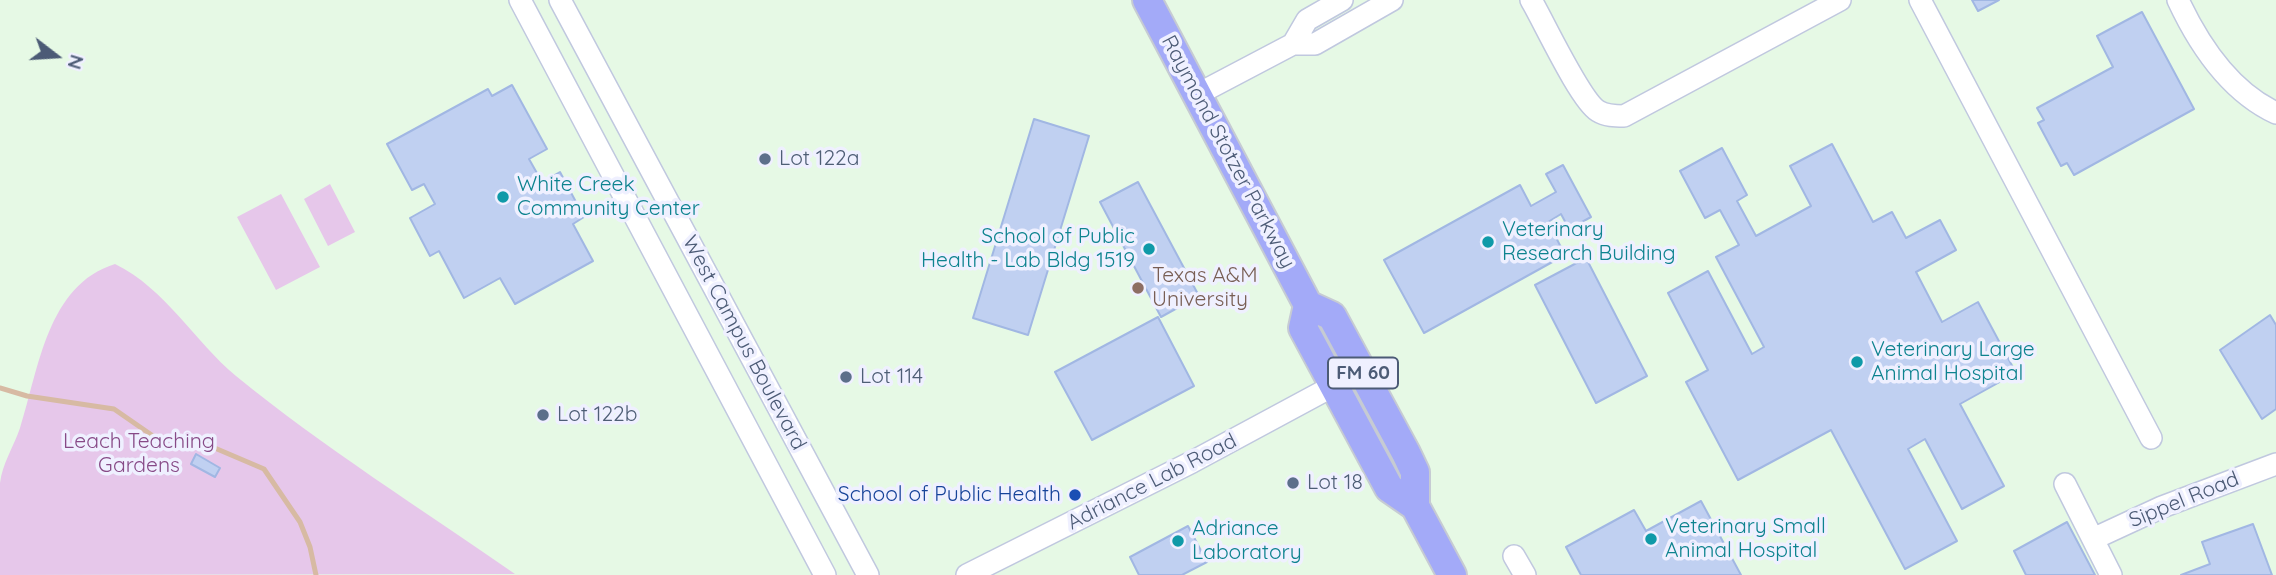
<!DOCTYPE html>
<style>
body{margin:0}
#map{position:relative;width:2276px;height:575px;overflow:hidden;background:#e8eafc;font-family:Quicksand,sans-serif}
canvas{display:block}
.north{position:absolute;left:21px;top:21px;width:70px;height:70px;-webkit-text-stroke:5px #eff0ff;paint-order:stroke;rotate:107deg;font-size:19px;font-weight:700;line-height:28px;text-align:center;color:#4c5b76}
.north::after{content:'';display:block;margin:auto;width:24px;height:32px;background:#4c5b76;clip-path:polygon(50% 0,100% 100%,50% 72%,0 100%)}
</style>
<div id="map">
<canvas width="2276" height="575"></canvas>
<div class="north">N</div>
</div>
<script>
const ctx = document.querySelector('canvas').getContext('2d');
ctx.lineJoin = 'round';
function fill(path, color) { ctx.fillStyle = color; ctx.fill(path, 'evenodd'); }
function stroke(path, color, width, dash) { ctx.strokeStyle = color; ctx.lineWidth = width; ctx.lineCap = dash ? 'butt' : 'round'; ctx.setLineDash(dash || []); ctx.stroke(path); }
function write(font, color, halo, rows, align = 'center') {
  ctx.font = font + ' Quicksand,sans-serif'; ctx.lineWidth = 7; ctx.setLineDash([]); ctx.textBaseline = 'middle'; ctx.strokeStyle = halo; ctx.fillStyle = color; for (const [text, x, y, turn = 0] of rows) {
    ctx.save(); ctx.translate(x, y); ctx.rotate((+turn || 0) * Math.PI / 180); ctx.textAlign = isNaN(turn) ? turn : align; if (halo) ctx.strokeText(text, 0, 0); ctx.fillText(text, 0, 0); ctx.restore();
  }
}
fill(new Path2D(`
 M0,0H2276V575H0Z`), '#e6f9e5');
fill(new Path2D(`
 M330,184L355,232L328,246L304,199Z
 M281,194L320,267L276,290L237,217Z
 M115,264C166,289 194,341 236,376C323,447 423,510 515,574L0,575C0,545 0,513 0,483C2,464 14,446 20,428C39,369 47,285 115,264Z`), '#e6c7ea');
stroke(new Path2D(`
 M0,388L27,396L114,409L153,436L203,443L264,469L300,522L310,547L316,575`), '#d7baa3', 5);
const building = new Path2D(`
 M1972,0H1999L1978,11Z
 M2142,12L2194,109L2074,175L2067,163L2061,166L2038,123L2044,120L2037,108L2113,67L2097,36Z
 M512,85L547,149L529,159L542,182L560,172L584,217L573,224L593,261L515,304L500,278L464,298L439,251L430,256L410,218L435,204L424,184L412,190L387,144L488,89L492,96Z
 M1034,119L1089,136L1028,335L973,318Z
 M1832,144L1873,222L1892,212L1906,238L1940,220L1956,250L1916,272L1942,322L1978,302L2016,373L1960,404L2004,486L1962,509L1925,439L1908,449L1957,541L1905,569L1831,430L1738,480L1686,382L1708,370L1668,293L1708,271L1752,354L1764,347L1716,257L1739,245L1720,210L1705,218L1680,171L1722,148L1747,195L1737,201L1756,236L1811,206L1790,166Z
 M1563,165L1591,217L1569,229L1561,214L1548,222L1565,255L1424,333L1384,260L1520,185L1531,206L1556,192L1546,174Z
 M1138,182L1199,296L1161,317L1100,202Z
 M1586,258L1647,376L1596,403L1535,285Z
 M2270,315L2276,325V409L2262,419L2220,350Z
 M1158,317L1194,386L1092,440L1055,372Z
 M196,454L220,468L215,477L191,464Z
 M1701,501L1741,575H1581L1566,547L1634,510L1646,531Z
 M2067,522L2095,575H2026L2014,551Z
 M2253,524L2272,575H2181L2210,564L2202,542Z
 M1188,526L1207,562L1182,575H1139L1130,557Z`);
fill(building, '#c0d0f1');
stroke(building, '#a1b7e3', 2);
const minor = new Path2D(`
 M520,0L825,575
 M560,0L868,575
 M1531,0C1544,22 1580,100 1598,111C1606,116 1615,116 1624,116L1840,0
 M1920,0L2151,438
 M2178,0C2199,45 2229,91 2276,113
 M1293,44L1307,20L1342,0
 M1198,94L1293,44H1315L1392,0
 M2065,484L2111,575
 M2093,539L2162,507L2276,464
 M1514,556L1525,575
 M967,575L1192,462L1335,385`);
const major = new Path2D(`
 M1147,0L1308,305L1332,316L1406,453L1415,472V506
 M1308,305L1303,328L1389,488L1415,506L1452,575`);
stroke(minor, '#c0c8df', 24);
stroke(major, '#c6cbd3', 32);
stroke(minor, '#fff', 21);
stroke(major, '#a3aaf8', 28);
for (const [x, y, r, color] of [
 [765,159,7,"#5c6f8a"],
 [503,197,7,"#0f9aa8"],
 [1488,242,7,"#0f9aa8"],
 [1149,249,7,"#0f9aa8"],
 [1138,288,7,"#8d6e63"],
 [1857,362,7,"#0f9aa8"],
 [846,377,7,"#5c6f8a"],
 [543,415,7,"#5c6f8a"],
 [1293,483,7,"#5c6f8a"],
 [1075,495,7,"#1a4fb4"],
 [1651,539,7,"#0f9aa8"],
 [1178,541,7,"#0f9aa8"]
]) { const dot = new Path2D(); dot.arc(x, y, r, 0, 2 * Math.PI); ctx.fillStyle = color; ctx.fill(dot); stroke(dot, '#eff0ff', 2.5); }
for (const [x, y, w] of [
 [1363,373,70]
]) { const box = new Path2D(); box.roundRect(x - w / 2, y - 15.5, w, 31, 5); ctx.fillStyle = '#eff0ff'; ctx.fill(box); stroke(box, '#4c5b76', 2); }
write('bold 19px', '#4c5b76', null, [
 ["FM 60",1363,373]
]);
write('21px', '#4c5b76', '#eff0ff', [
 ["Raymond Stotzer Parkway",1228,152,62],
 ["West Campus Boulevard",744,343,62],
 ["Adriance Lab Road",1152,482,-27],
 ["Sippel Road",2184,500,-22]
]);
write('21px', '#4e5e75', '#eff0ff', [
 ["Lot 122a",779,159],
 ["Lot 114",860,377],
 ["Lot 122b",557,415],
 ["Lot 18",1307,483]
], 'left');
write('21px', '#0d838f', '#eff0ff', [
 ["White Creek",517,185],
 ["Community Center",517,209],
 ["Veterinary",1502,230],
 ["Research Building",1502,254],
 ["School of Public",1135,237,"right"],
 ["Health - Lab Bldg 1519",1135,261,"right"],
 ["Veterinary Large",1871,350],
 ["Animal Hospital",1871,374],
 ["Veterinary Small",1665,527],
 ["Animal Hospital",1665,551],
 ["Adriance",1192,529],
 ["Laboratory",1192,553]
], 'left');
write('21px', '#785e54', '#eff0ff', [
 ["Texas A&M",1152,276],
 ["University",1152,300]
], 'left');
write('21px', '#874a87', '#eff0ff', [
 ["Leach Teaching",139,442],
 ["Gardens",139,466]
]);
write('21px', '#164399', '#eff0ff', [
 ["School of Public Health",1061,495]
], 'right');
</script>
